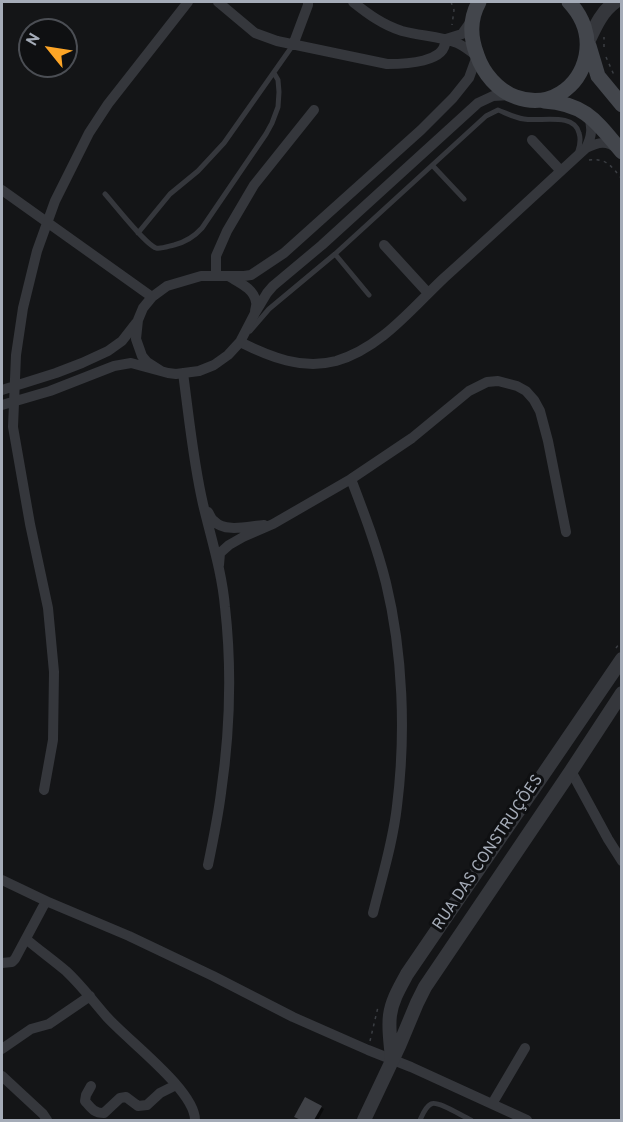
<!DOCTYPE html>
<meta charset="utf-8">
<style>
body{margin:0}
#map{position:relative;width:623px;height:1122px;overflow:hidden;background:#141517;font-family:Overpass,sans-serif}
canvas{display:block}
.frame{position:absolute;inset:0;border:3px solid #a5acb8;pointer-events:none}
.north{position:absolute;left:18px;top:18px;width:60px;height:60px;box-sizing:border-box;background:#0f1012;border:2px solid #4b4e54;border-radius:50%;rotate:300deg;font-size:16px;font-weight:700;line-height:24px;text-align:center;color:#a5acb8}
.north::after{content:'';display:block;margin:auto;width:21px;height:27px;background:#fda526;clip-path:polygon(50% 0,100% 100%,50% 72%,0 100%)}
</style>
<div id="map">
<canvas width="623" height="1122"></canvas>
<div class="frame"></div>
<div class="north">N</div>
</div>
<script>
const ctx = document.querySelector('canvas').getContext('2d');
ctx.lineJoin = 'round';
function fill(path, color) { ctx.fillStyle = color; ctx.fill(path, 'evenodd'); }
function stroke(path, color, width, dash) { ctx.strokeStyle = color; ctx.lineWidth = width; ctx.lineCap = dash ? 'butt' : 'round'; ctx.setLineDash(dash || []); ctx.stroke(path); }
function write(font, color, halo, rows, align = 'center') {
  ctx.font = font + ' Overpass,sans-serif'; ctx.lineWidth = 6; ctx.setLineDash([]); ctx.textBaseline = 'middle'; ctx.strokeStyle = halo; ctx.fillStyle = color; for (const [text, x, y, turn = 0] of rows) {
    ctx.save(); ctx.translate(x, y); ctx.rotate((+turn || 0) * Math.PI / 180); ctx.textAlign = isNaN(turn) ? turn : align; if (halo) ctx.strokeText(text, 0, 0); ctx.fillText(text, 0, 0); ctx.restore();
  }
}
fill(new Path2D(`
 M305,1099L324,1109L318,1120H304L296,1116Z`), '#0007');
fill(new Path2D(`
 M305,1097L322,1106L314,1120H301L294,1117Z`), '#404247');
stroke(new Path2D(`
 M451,2L454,10L452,25
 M604,47V37
 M606,57L614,75
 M589,160C607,158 611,166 622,179
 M616,648L622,640
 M370,1041L378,1007`), '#3b3e43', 1.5, [3, 4.5]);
stroke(new Path2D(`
 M433,166L464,199
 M105,194C115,205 145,244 156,248C162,249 169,246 174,245C186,242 194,237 202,228L266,134L272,123L278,107L279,92L278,80L274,73
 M138,233L170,194L198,171L224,143L293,45
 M335,254L369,295
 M250,331L269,309L335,254L486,116L498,110C506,113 515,118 524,119C540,122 574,112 579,133C581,139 580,145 578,151
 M420,1120C422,1116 425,1107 431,1104C438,1100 463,1117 471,1120`), '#35373c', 5);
stroke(new Path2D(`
 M218,2L255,33L277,41L387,64C404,64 448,63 445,39
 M446,39L462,34L472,20
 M293,45L308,5V2
 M532,140L561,171
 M586,148C592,136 593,127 588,115
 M2,190L152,297
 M384,245L428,293
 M216,276V256L227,231L254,185L314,110
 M230,277C240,283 254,289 256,302C257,305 255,309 255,312
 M240,342C270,357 302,370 336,361C381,348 412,308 444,278C492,235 539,191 586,148C599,142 606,140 618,149
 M161,371L147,362L142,356L136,339L138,320L143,308L152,297L167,286L201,276H244L251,275L284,253L421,130L453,98L469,78L477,56C471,52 464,46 457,43C440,36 420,36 402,31C383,25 368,14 353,2
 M183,373C189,417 193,461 203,504C211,538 222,572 225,607C232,669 230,731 221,793C218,817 213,841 208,865
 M2,390L56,373L82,363L108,351L122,341L136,323
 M2,405L50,391L114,366L131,363L168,373L176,374L199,371L214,365L228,355L240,342L255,313L267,293L273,286L322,245L478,103L493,96L511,95
 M351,479C364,513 377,547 386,583C403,653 406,734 397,806C393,842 382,877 373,913
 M208,512C210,515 211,519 214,521C225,533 249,526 264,525
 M219,565L220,553L229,545L243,537L273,524L351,479L412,438L469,391L487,382L498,381L517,386L526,391L534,400L540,411L548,441L566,532
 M571,771L608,839L622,861
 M44,790L53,740L54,672L48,608L30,524L13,427L16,355L23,308L37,251L55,201L89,133L108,104L188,2
 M2,880L46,901L129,936L213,976L293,1017L368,1050L411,1067L527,1120
 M26,939C39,950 53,960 66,971C81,985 93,1001 106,1016C127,1040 195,1090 195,1120
 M2,963L12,962L15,959L46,901
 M2,1049L31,1029L49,1024L90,996
 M2,1076L43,1114L47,1120
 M91,1086L86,1095L85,1101C91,1108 94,1113 104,1113L120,1098L126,1097L138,1106L147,1105L160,1093L176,1085
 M492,1104L525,1048`), '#35373c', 10);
stroke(new Path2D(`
 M588,42C595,27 602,11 615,2
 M392,1059C391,1045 388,1029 390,1015C392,1000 400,987 407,974L622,659
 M364,1120L399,1046L417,1003L425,987L571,771L622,693`), '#35373c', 14);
stroke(new Path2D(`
 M479,2C470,18 470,37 477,55C483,73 498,91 516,97C549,109 579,88 586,56C590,36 583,17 569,2
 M589,46L598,76L622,105
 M544,101C586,104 596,121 622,152`), '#43464c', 15);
write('16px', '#a5acb8', '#0f1012', [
 ["RUA DAS CONSTRUÇÕES",489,853,-56]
]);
</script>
